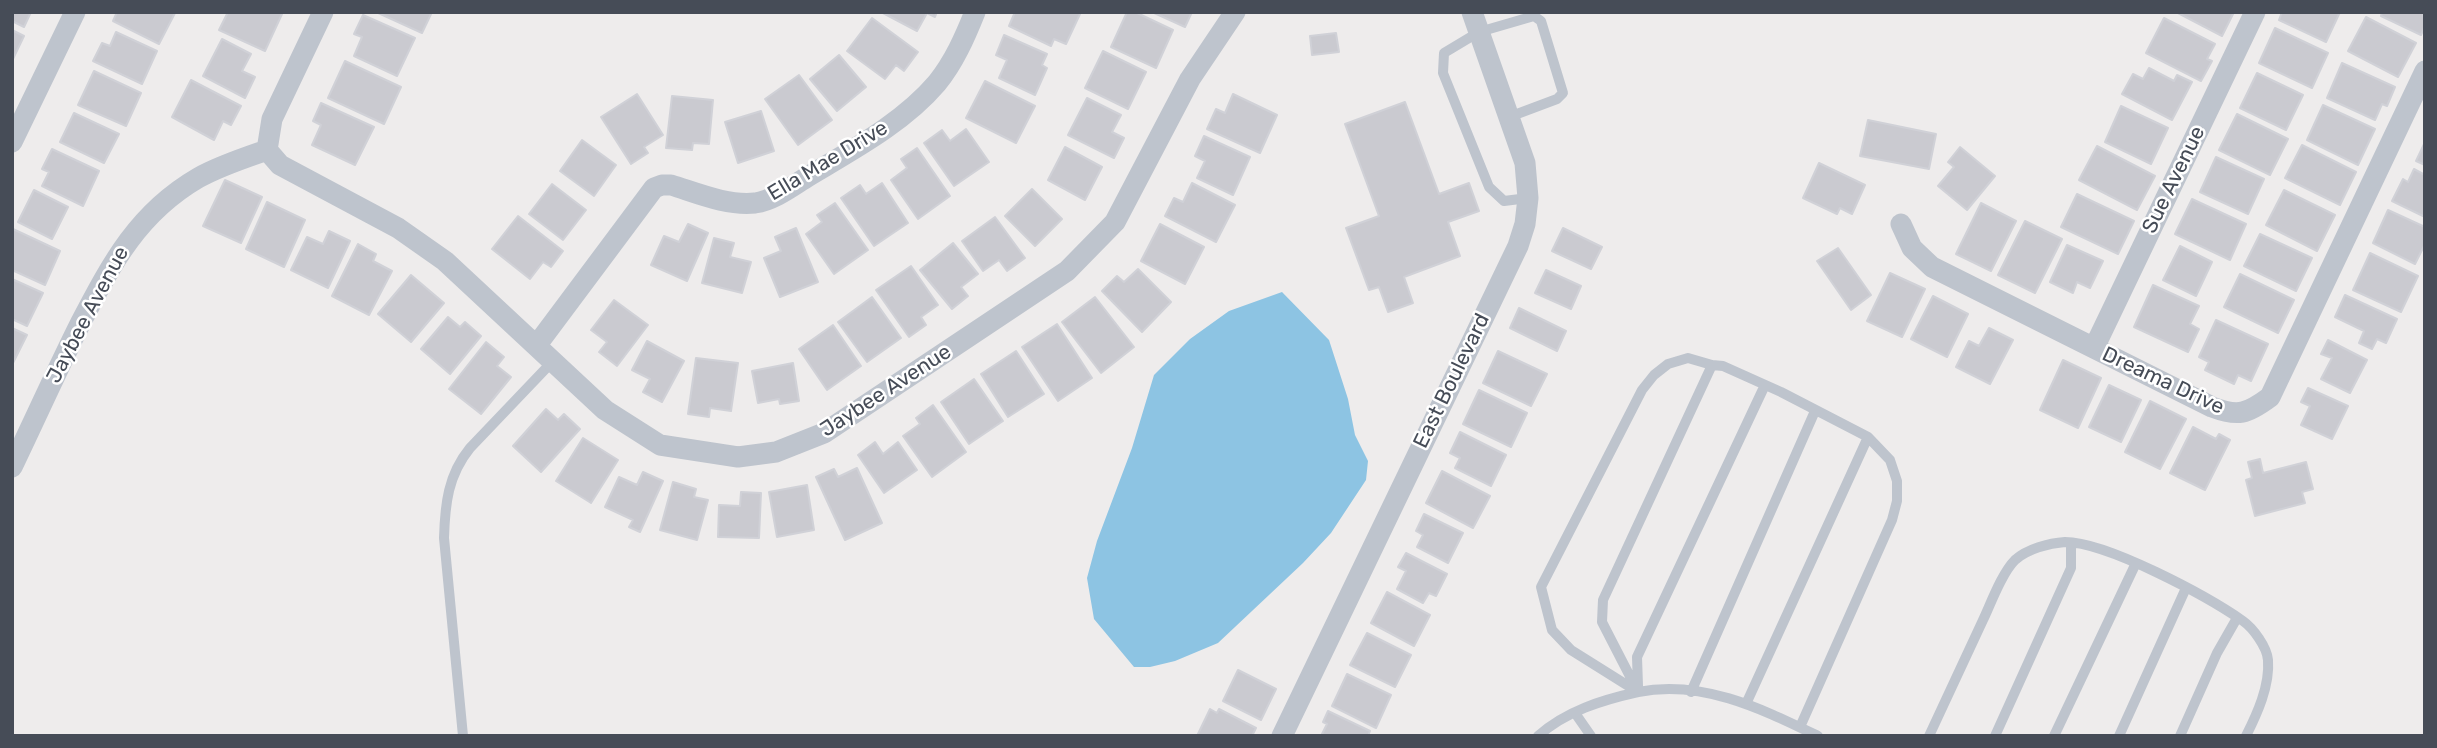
<!DOCTYPE html>
<style>
body{margin:0}
#map{position:relative;width:2437px;height:748px;overflow:hidden;background:#eeecec;font-family:Rubik,sans-serif}
canvas{display:block}
.frame{position:absolute;inset:0;border:14px solid #464c57;pointer-events:none}
</style>
<div id="map">
<canvas width="2437" height="748"></canvas>
<div class="frame"></div>
</div>
<script>
const ctx = document.querySelector('canvas').getContext('2d');
ctx.lineJoin = 'round';
function fill(path, color) { ctx.fillStyle = color; ctx.fill(path, 'evenodd'); }
function stroke(path, color, width, dash) { ctx.strokeStyle = color; ctx.lineWidth = width; ctx.lineCap = dash ? 'butt' : 'round'; ctx.setLineDash(dash || []); ctx.stroke(path); }
function write(font, color, halo, rows, align = 'center') {
  ctx.font = font + ' Rubik,sans-serif'; ctx.lineWidth = 5; ctx.setLineDash([]); ctx.textBaseline = 'middle'; ctx.strokeStyle = halo; ctx.fillStyle = color; for (const [text, x, y, turn = 0] of rows) {
    ctx.save(); ctx.translate(x, y); ctx.rotate((+turn || 0) * Math.PI / 180); ctx.textAlign = isNaN(turn) ? turn : align; if (halo) ctx.strokeText(text, 0, 0); ctx.fillText(text, 0, 0); ctx.restore();
  }
}
fill(new Path2D(`
 M1282,292L1329,340L1348,399L1355,435L1368,461L1366,480L1331,533L1303,563L1218,643L1175,661L1150,667H1134L1094,619L1087,578L1097,541L1132,448L1154,375L1190,339L1229,311Z`), '#8dc4e3');
const building = new Path2D(`
 M12,12H31L24,27L12,21Z
 M117,12H173L175,13L159,44L113,21Z
 M228,12H278L282,14L265,51L219,30Z
 M376,12H432L422,33Z
 M881,12H937L935,17L927,13L917,31Z
 M1015,12H1077L1080,14L1066,44L1054,39L1051,46L1009,26Z
 M1127,12H1135L1173,30L1156,68L1111,47Z
 M1152,12H1192L1185,27Z
 M2176,12H2234L2222,36Z
 M2282,12H2340L2326,42L2279,20Z
 M2382,12H2423L2425,26L2421,35L2381,16Z
 M363,15L415,38L397,76L354,56L362,37L354,34Z
 M2366,17L2416,43L2398,77L2348,51Z
 M872,18L918,52L904,71L896,65L885,79L847,51Z
 M2164,18L2215,44L2207,59L2212,61L2201,81L2146,53Z
 M2275,28L2328,53L2312,88L2259,63Z
 M12,30L24,36L12,61Z
 M116,32L157,51L142,84L93,61L102,43L110,46Z
 M1336,33L1339,52L1312,55L1310,36Z
 M1004,35L1047,54L1042,65L1047,68L1035,95L999,78L1007,60L996,55Z
 M222,39L251,54L242,71L255,77L245,98L203,76Z
 M1103,51L1146,72L1128,109L1085,88Z
 M839,55L866,87L837,111L810,79Z
 M345,61L401,87L384,124L328,98Z
 M2342,63L2395,87L2387,106L2382,104L2375,120L2327,98Z
 M2149,68L2174,81L2177,75L2192,82L2172,120L2122,94L2133,74L2143,79Z
 M94,71L141,93L126,126L78,105Z
 M2257,73L2303,95L2286,130L2240,108Z
 M799,75L832,120L798,145L765,99Z
 M191,80L241,106L231,125L223,121L214,140L172,117Z
 M985,81L1035,106L1016,143L966,118Z
 M637,94L663,135L644,147L648,153L631,164L601,117Z
 M1233,94L1277,115L1260,153L1207,129L1216,109L1225,113Z
 M672,96L713,100L709,144L693,143L692,150L666,148Z
 M1087,98L1121,115L1112,132L1124,138L1114,158L1068,135Z
 M1405,102L1439,194L1469,183L1479,211L1448,222L1460,256L1404,277L1413,303L1388,312L1379,287L1369,290L1346,228L1379,216L1345,124Z
 M321,103L374,127L355,165L312,145L321,125L313,121Z
 M2323,105L2375,129L2358,165L2307,140Z
 M2121,106L2168,128L2151,164L2105,142Z
 M761,111L774,151L738,163L725,122Z
 M74,113L119,134L104,163L60,142Z
 M2237,114L2288,139L2270,175L2219,150Z
 M1868,120L1936,134L1929,169L1860,156Z
 M966,129L989,162L954,186L924,143L942,130L950,141Z
 M1204,136L1250,157L1233,195L1197,178L1205,161L1195,156Z
 M582,140L616,165L594,196L560,171Z
 M2425,142V165L2416,161Z
 M2302,145L2356,172L2340,205L2285,178Z
 M2097,146L2155,176L2137,210L2079,180Z
 M1065,147L1102,167L1085,200L1048,180Z
 M1960,147L1995,176L1967,210L1938,186L1954,167L1948,162Z
 M917,148L950,196L918,219L891,180L907,168L901,159Z
 M52,149L99,171L83,206L42,186L49,172L42,169Z
 M2216,157L2264,179L2248,214L2200,192Z
 M1819,163L1865,185L1852,214L1840,208L1837,214L1803,198Z
 M2414,169L2425,175V217L2392,201L2403,179L2408,182Z
 M225,180L262,197L241,243L203,226Z
 M882,183L908,223L874,246L841,198L860,185L866,194Z
 M1192,183L1235,205L1216,242L1165,216L1174,198L1183,202Z
 M552,184L586,210L563,240L529,214Z
 M1032,189L1062,219L1035,246L1005,216Z
 M34,190L68,207L52,239L18,222Z
 M2284,190L2335,215L2317,251L2266,225Z
 M2077,194L2134,221L2118,254L2061,227Z
 M2192,199L2246,224L2230,260L2175,234Z
 M267,202L305,220L284,267L246,249Z
 M835,203L868,250L834,274L806,234L822,222L817,215Z
 M1981,203L2016,221L1991,271L1956,254Z
 M2388,210L2425,227V244L2415,264L2373,243Z
 M518,216L563,251L551,267L543,262L530,279L492,249Z
 M995,217L1025,258L1007,271L999,260L983,271L962,241Z
 M2025,221L2062,239L2035,293L1998,275Z
 M688,224L708,233L687,281L651,265L664,236L679,242Z
 M1160,224L1204,247L1185,284L1141,261Z
 M796,228L818,282L780,297L764,258L781,251L775,237Z
 M1563,228L1602,247L1591,269L1552,251Z
 M13,229L60,251L45,285L12,270Z
 M329,231L350,241L328,288L291,270L307,237L323,244Z
 M2260,234L2312,258L2296,291L2244,266Z
 M714,238L734,243L730,257L751,262L742,293L702,283Z
 M953,243L978,274L961,287L968,296L952,309L920,270Z
 M358,244L376,254L373,261L392,271L369,315L332,296Z
 M2067,245L2103,261L2090,288L2077,282L2073,293L2050,282Z
 M2180,246L2212,262L2196,296L2163,280Z
 M1838,248L1871,295L1851,310L1817,261Z
 M2370,253L2418,276L2401,312L2353,290Z
 M911,266L938,305L921,317L926,325L909,337L876,290Z
 M1138,269L1171,302L1142,332L1102,291L1117,276L1124,282Z
 M1546,270L1581,286L1571,309L1535,293Z
 M1890,273L1925,289L1902,337L1867,321Z
 M2240,274L2294,300L2278,333L2224,307Z
 M411,275L444,303L411,342L378,314Z
 M12,279L43,293L27,326L12,319Z
 M2153,285L2199,306L2190,324L2199,329L2188,352L2134,327Z
 M2345,295L2397,319L2386,343L2377,339L2372,349L2359,343L2364,331L2335,317Z
 M1933,296L1968,314L1947,357L1911,339Z
 M872,297L901,338L867,362L838,322Z
 M1095,297L1134,347L1101,373L1062,322Z
 M614,300L648,325L617,366L599,352L607,342L591,330Z
 M1519,308L1566,331L1557,351L1510,328Z
 M448,317L460,327L465,322L481,336L450,374L421,349Z
 M2216,320L2268,344L2251,381L2238,375L2234,384L2205,370L2209,362L2199,357Z
 M1057,324L1092,378L1058,401L1022,347Z
 M833,325L861,366L827,390L799,349Z
 M12,328L27,335L12,365Z
 M1989,328L2013,340L1990,384L1956,367L1969,341L1979,346Z
 M2328,340L2367,360L2350,393L2321,379L2332,358L2321,354Z
 M647,341L684,361L662,402L643,392L650,379L632,370Z
 M486,342L504,357L497,366L511,377L481,414L449,389Z
 M1016,351L1044,394L1008,417L981,374Z
 M1498,351L1547,374L1531,406L1483,383Z
 M696,358L738,363L731,411L710,408L709,417L688,414Z
 M2063,360L2101,378L2078,428L2040,410Z
 M793,363L799,401L780,404L779,399L758,403L752,371Z
 M974,379L1003,421L969,444L941,402Z
 M2109,385L2141,400L2121,442L2089,427Z
 M2308,388L2348,406L2332,439L2301,425L2310,406L2301,402Z
 M1479,390L1527,413L1511,447L1463,424Z
 M2150,401L2186,419L2160,469L2125,452Z
 M933,405L966,452L932,477L903,436L920,424L916,418Z
 M546,409L558,420L564,414L580,429L541,472L513,446Z
 M2193,427L2216,439L2219,434L2230,440L2205,490L2170,473Z
 M1460,432L1506,455L1491,486L1455,468L1460,458L1450,453Z
 M583,438L618,460L591,503L556,481Z
 M875,442L883,454L898,442L917,470L884,493L858,455Z
 M2260,459L2263,473L2306,462L2313,489L2302,492L2305,503L2255,516L2246,480L2252,478L2248,462Z
 M857,468L882,523L845,540L816,477L834,469L838,477Z
 M1442,471L1490,496L1473,528L1426,503Z
 M643,472L663,481L640,532L629,527L633,520L605,507L619,477L637,485Z
 M673,482L696,489L694,497L708,500L697,540L660,530Z
 M807,485L814,530L777,537L769,492Z
 M741,492L761,493L759,538L718,537L719,505L740,506Z
 M1424,514L1463,533L1448,563L1417,547L1423,535L1416,531Z
 M1406,553L1447,574L1436,596L1429,593L1423,603L1397,589L1406,571L1398,567Z
 M1387,592L1430,615L1414,646L1371,623Z
 M1367,633L1411,655L1395,687L1350,665Z
 M1238,670L1276,689L1261,720L1223,701Z
 M1347,674L1391,695L1376,728L1332,706Z
 M1210,709L1217,713L1219,709L1256,728L1252,736H1197Z
 M1328,711L1370,731L1368,736H1321L1327,724L1323,722Z`);
fill(building, '#cacad0');
stroke(building, '#d0d1d7', 2);
stroke(new Path2D(`
 M1509,117L1557,99L1563,93L1541,21L1534,16L1479,32L1444,53L1443,73L1489,187L1504,201L1528,198
 M1638,686L1637,657L1765,385
 M1637,690L1602,622L1603,600L1712,365
 M1691,692L1815,411
 M1746,704L1868,437
 M1575,713L1591,736
 M1800,727L1892,520L1897,501V481L1890,460L1868,437L1781,392L1723,366L1712,365L1688,358L1668,364L1654,375L1642,390L1541,587L1552,630L1571,650L1638,692C1702,679 1762,709 1818,736
 M463,736L444,538C445,504 448,475 470,448L553,361
 M1538,736C1566,711 1602,700 1638,692
 M1929,736C1947,697 1965,659 1983,620C1991,603 2002,573 2015,560C2027,549 2049,543 2065,542C2107,542 2207,596 2243,621C2253,628 2267,647 2268,660C2270,686 2257,714 2246,736
 M1995,736L2071,568V543
 M2054,736L2136,563
 M2119,736L2186,588
 M2180,736L2217,653L2237,618`), '#bec4cd', 10);
stroke(new Path2D(`
 M12,142L75,12
 M267,150L280,165L398,228L445,261L605,410L660,445L738,457L776,452L824,433L1067,271L1115,222L1190,79L1235,12
 M1901,224L1912,248L1932,267L2212,407C2238,417 2247,414 2270,397L2425,71
 M534,342L542,338L654,188L662,185H671C697,193 727,206 755,203C774,200 791,187 807,177C852,150 903,123 937,83C954,62 965,37 975,12
 M2094,348L2255,12
 M12,467C35,419 57,370 81,322C112,263 138,213 198,178C219,166 244,158 267,150L272,119L323,12
 M1282,736L1518,246L1525,224L1528,198L1525,163L1472,12`), '#bec4cd', 21);
write('21px', '#464c57', '#fff', [
 ["Ella Mae Drive",828,161,-31],
 ["Sue Avenue",2174,180,-64],
 ["Jaybee Avenue",88,315,-62],
 ["East Boulevard",1452,381,-64],
 ["Dreama Drive",2163,381,25],
 ["Jaybee Avenue",886,391,-33]
]);
</script>
